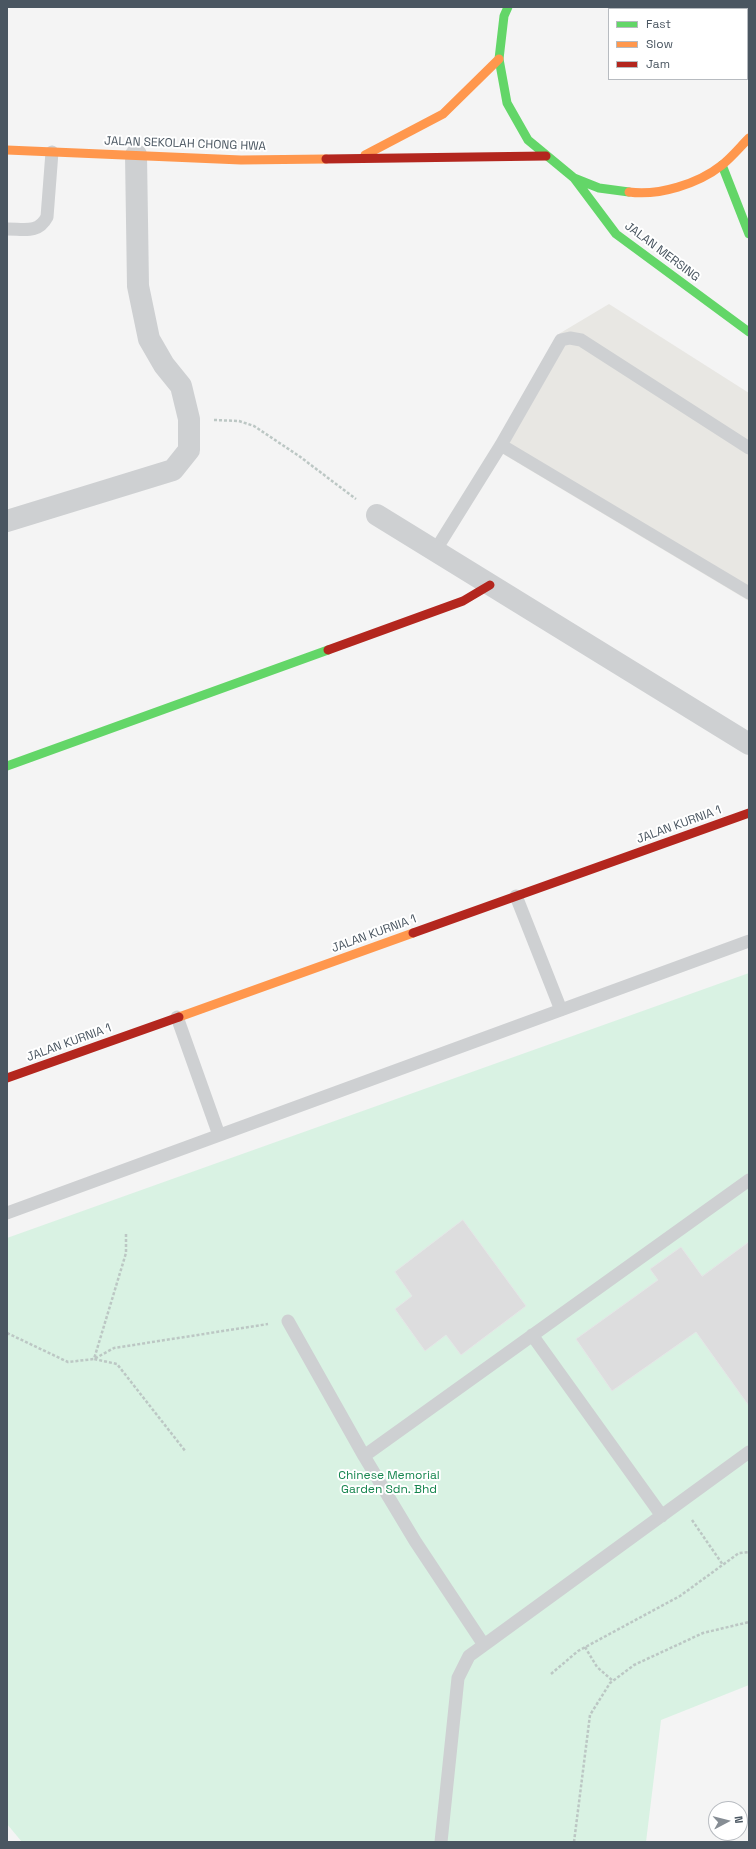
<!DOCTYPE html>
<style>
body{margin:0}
#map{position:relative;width:756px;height:1849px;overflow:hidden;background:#f4f4f4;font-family:"Space Grotesk",sans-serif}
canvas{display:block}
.frame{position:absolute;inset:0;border:8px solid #4a5661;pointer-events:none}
.legend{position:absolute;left:608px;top:8px;width:140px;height:72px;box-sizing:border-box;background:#fff;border:1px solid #b7bbc0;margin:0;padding:5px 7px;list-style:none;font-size:12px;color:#4a5661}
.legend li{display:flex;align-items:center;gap:8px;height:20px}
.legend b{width:20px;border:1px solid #b7bbc0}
.north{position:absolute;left:708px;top:1801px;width:40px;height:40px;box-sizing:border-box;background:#fff;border:1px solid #b7bbc0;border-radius:50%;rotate:83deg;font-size:11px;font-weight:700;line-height:16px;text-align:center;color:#4a5661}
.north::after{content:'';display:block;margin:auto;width:14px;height:18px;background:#868d94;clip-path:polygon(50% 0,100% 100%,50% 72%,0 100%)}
</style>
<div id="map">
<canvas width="756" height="1849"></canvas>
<div class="frame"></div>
<ul class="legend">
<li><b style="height:5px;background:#63d668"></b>Fast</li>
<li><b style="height:5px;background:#ff974d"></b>Slow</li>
<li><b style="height:5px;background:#b3261e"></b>Jam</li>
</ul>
<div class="north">N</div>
</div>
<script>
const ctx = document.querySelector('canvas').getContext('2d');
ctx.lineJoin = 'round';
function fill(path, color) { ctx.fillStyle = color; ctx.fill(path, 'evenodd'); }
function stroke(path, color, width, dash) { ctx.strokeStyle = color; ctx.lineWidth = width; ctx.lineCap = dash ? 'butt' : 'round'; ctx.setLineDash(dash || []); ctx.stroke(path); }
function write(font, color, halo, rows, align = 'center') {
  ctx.font = font + ' "Space Grotesk",sans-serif'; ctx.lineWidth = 4; ctx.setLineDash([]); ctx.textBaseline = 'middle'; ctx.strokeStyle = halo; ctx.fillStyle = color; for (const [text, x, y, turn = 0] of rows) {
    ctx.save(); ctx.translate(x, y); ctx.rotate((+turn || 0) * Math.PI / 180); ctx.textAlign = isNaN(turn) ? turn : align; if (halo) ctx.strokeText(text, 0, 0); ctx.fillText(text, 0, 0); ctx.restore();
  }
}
fill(new Path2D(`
 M609,304L749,393V601L493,448L557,335Z`), '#e8e7e3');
fill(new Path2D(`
 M749,973V1685L661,1720L646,1842H22L7,1824V1238Z`), '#d9f2e3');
const building = new Path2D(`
 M463,1220L526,1306L461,1355L446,1335L425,1351L395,1309L412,1296L395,1272Z
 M749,1242V1406L696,1332L612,1391L576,1339L658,1280L650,1269L681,1247L702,1276Z`);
fill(building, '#ddddde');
stroke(building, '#e5e6e7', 1);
stroke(new Path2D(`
 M214,420L239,421L254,426L299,456L356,499
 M126,1234V1253L94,1359L117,1364L186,1452
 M7,1333L68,1362L94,1359L114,1348L268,1324
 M692,1520L723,1565
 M585,1647L597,1667L613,1681
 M551,1674L578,1651L680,1596L739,1553L749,1552
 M574,1842L590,1715L610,1683L634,1665L703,1633L749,1622`), '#bcc7c4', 2.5, [3, 2]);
stroke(new Path2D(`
 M7,229C24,229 38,234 47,217L52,152
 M501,445L749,593
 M435,551L501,445L561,340L570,338L581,340L749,448
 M516,896L561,1010
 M177,1017L219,1135
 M7,1213L749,941
 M288,1321L364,1456
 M532,1335L662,1516
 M484,1645L415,1541L364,1456L749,1180
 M441,1842L458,1678L469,1656L749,1452`), '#ced0d2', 13);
stroke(new Path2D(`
 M377,515L749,744
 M7,521L173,470L189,450V419L181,386L164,365L149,339L138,286L136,155`), '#ced0d2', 22);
stroke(new Path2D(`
 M508,7L504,16L499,59L507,103L528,140L574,178L599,188L629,192
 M722,165L749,234
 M574,178L616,234L749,332
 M7,766L328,650`), '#63d668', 9);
stroke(new Path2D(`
 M7,150L241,160L326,159
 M365,155L443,114L499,59
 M629,192C659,196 698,184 722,165C732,157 740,147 749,138
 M179,1017L413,933`), '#ff974d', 9);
stroke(new Path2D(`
 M326,159L546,156
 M328,650L463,601L490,585
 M413,933L749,813
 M7,1078L179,1017`), '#b3261e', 9);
write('12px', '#4a5661', '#fff', [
 ["JALAN SEKOLAH CHONG HWA",185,144,2],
 ["JALAN MERSING",662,252,37],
 ["JALAN KURNIA 1",679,825,-20],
 ["JALAN KURNIA 1",374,934,-20],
 ["JALAN KURNIA 1",69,1043,-20]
]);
write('12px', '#17864f', '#fff', [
 ["Chinese Memorial",389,1476],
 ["Garden Sdn. Bhd",389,1490]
]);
</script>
